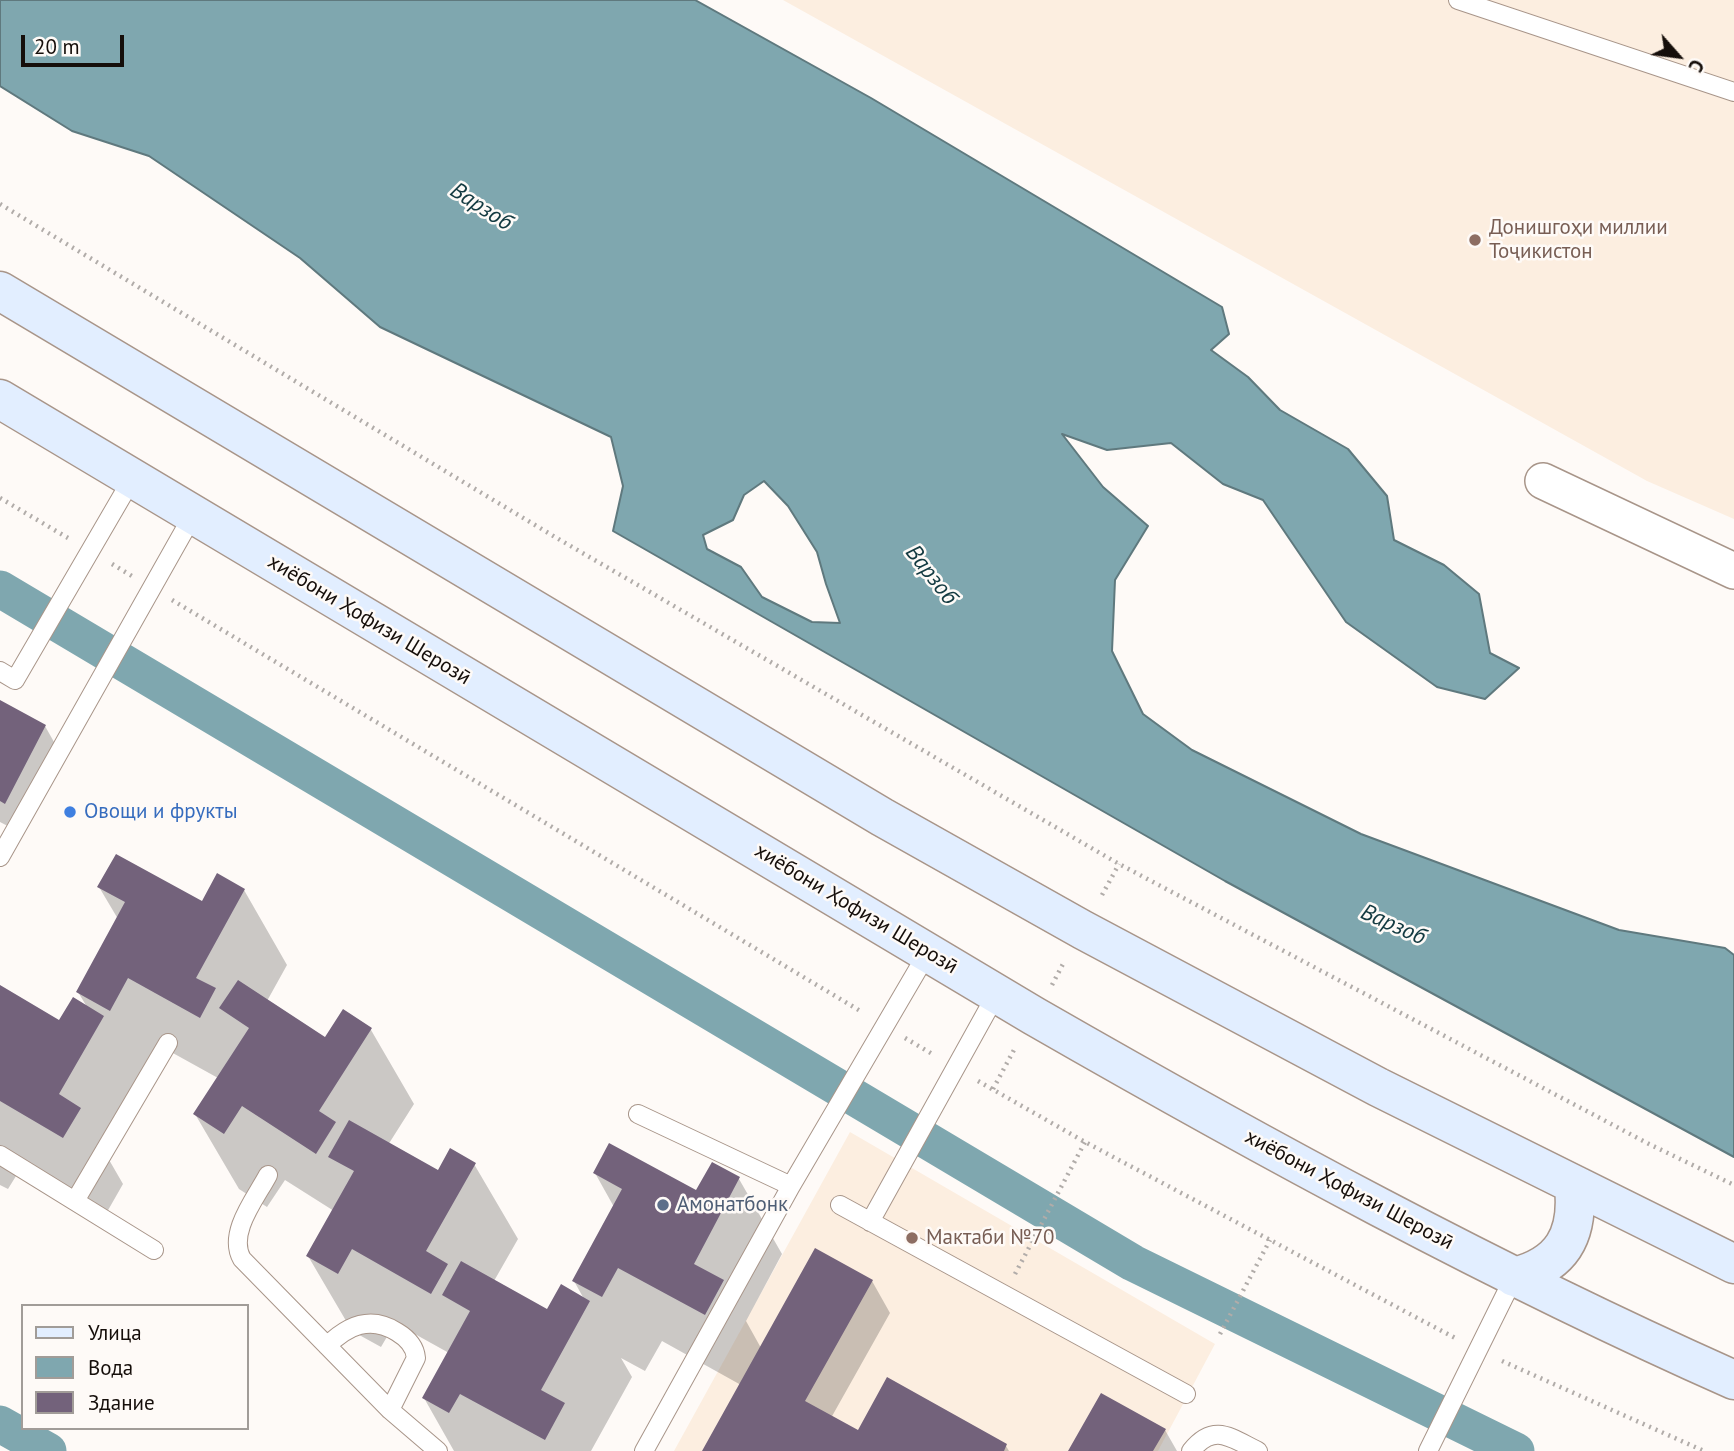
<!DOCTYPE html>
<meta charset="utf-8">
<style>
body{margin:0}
#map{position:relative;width:1734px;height:1451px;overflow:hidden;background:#fefaf7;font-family:"PT Sans",sans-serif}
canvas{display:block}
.legend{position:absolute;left:21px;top:1304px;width:228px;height:126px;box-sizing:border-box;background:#fefaf7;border:2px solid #a19c98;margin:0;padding:9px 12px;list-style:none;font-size:21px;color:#150e0a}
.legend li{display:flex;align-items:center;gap:14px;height:35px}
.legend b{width:35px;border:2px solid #a19c98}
.north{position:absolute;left:1643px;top:21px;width:70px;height:70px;-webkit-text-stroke:5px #fefaf7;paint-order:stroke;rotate:118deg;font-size:19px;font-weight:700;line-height:28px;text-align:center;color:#150e0a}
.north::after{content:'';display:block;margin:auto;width:24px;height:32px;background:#150e0a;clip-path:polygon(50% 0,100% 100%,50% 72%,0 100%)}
.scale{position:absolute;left:21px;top:35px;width:103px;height:32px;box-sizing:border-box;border:4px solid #150e0a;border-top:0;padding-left:9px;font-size:21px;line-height:24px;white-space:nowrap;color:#150e0a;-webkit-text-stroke:5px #fefaf7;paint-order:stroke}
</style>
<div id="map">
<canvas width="1734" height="1451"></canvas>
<ul class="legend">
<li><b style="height:9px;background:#e2eeff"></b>Улица</li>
<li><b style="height:19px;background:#7fa7af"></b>Вода</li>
<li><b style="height:19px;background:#73627b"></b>Здание</li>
</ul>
<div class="north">С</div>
<div class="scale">20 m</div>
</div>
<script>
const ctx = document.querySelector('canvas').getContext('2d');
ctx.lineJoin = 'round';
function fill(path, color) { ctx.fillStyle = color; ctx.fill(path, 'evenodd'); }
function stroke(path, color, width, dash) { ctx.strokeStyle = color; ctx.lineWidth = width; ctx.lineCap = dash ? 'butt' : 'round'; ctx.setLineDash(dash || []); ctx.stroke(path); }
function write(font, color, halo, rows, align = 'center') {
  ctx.font = font + ' "PT Sans",sans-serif'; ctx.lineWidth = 5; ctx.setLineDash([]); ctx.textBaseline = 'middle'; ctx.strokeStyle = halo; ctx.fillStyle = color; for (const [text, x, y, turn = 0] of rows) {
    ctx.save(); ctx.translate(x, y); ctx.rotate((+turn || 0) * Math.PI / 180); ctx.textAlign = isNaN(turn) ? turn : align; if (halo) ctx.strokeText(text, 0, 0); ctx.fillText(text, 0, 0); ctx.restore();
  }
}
fill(new Path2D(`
 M783,0H1734V519L1647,481Z
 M850,1132L1215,1344L1158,1451H674Z`), '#fceee0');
const water = new Path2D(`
 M0,0H695L871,98L1222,307L1229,334L1211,350L1248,377L1280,410L1348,449L1387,496L1394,540L1444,565L1479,594L1490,653L1519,668L1485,699L1437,687L1346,622L1263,500L1223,484L1171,443L1107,450L1062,434L1103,487L1148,526L1115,580L1112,651L1143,714L1192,750L1361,834L1619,930L1725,948L1734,955V1157L1225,881L613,531L623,486L611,437L380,327L300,258L149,156L72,131L0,86ZM764,481L788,506L817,552L826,584L840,623L812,622L762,597L741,567L707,549L703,535L733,520L744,495Z`);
fill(water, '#7fa7af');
stroke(water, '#5f797e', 2);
fill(new Path2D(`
 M0,702L45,726L63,758L23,834L0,822Z
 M99,887L203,903L244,890L287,965L267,1001L326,1039L344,1012L371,1030L414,1104L388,1145L438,1173L474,1164L518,1239L494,1281L548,1311L584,1299L574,1281L614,1207L595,1173L697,1193L713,1164L739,1179L782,1254L746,1321L761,1348L872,1281L890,1313L831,1418L858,1433L1006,1446L1009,1451H704L741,1385L662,1341L645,1371L621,1358L632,1377L591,1451H454L424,1398L449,1353L395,1323L381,1347L352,1331L308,1256L334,1211L285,1180L267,1207L239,1189L195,1114L218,1078L171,1052L153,1084L137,1076L146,1092L108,1158L123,1184L107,1212L24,1163L8,1189L0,1185V987L60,1023L87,1007L78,992L118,919Z
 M1165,1430L1177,1451H1070Z`), '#0003');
stroke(new Path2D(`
 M0,589L1133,1263L1516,1451
 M0,1424L48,1451`), '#7fa7af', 37);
fill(new Path2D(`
 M0,700L46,725L5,804L0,801Z
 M116,854L202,901L217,873L245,889L196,978L216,988L200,1018L128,978L110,1011L76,992L125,902L97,887Z
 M238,980L325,1037L343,1009L372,1028L319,1111L336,1122L316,1154L242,1106L224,1134L193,1114L249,1028L219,1008Z
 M0,985L59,1020L73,997L104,1016L59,1094L81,1108L63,1138L0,1101Z
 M349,1120L438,1170L450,1148L476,1163L426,1251L448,1264L431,1294L352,1249L338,1274L306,1256L354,1171L328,1157Z
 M609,1143L696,1190L712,1162L740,1177L694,1264L724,1280L705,1315L618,1268L602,1297L572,1281L622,1189L593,1173Z
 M815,1248L873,1280L805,1401L858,1430L887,1377L1007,1444L1004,1451H702Z
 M461,1261L547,1309L561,1284L590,1301L541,1390L565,1403L545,1440L460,1394L449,1413L422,1398L470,1311L442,1295Z
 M1101,1393L1166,1429L1153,1451H1068Z`), '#73627b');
const service = new Path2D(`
 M1458,0L1734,92
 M0,671L15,680L132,479
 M0,857L193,515
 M638,1114L791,1186
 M0,1155L154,1250
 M268,1175C256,1198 227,1233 242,1259L390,1410L438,1451
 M75,1201L168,1043
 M840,1205L1186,1394
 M870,1222L997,993
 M327,1346C347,1326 370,1315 397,1332C407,1338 415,1346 416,1358L390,1410
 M644,1451L791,1186L928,952
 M1191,1451C1214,1422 1231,1438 1258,1451
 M1428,1451L1514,1277`);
const minor = new Path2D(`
 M1543,481L1734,571`);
const secondary = new Path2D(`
 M0,291L882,817L1083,930L1378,1087L1734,1264
 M0,399L1034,1016C1262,1147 1493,1273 1734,1380
 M1514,1277C1562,1265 1579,1235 1574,1187`);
stroke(service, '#a89589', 20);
stroke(minor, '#a89589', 38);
stroke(secondary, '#a89589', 41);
stroke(new Path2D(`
 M0,204L555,537L1119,864L1649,1144L1734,1185
 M0,498L68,538
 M112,564L132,576
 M172,600L862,1012
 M1102,895L1119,864
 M1052,985L1064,962
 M905,1038L934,1055
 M978,1081L1085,1142L1457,1339
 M993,1089L1015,1048
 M1015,1274L1085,1142
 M1220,1334L1270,1240
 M1502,1361L1704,1451`), '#b1aca9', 4.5, [2, 5]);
stroke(service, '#fff', 18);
stroke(minor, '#fff', 35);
stroke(secondary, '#e2eeff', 38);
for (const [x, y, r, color] of [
 [1475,240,7,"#8d6e63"],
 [70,812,7,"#3f7fe0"],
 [663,1205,7,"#5c6f8a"],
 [912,1238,7,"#8d6e63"]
]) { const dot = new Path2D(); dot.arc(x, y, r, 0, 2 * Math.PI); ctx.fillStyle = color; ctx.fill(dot); stroke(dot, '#fefaf7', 2.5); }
write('21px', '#785e54', '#fefaf7', [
 ["Донишгоҳи миллии",1489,228],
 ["Тоҷикистон",1489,252],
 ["Мактаби №70",926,1238]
], 'left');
write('21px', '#150e0a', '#fefaf7', [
 ["хиёбони Ҳофизи Шерозӣ",369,620,31],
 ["хиёбони Ҳофизи Шерозӣ",856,909,31],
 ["хиёбони Ҳофизи Шерозӣ",1349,1190,28]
]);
write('21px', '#366cbe', '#fefaf7', [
 ["Овощи и фрукты",84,812]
], 'left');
write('21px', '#4e5e75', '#fefaf7', [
 ["Амонатбонк",677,1205]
], 'left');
write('italic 23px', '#133a41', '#fefaf7', [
 ["Варзоб",481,207,33],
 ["Варзоб",931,575,52],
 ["Варзоб",1393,925,24]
]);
</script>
